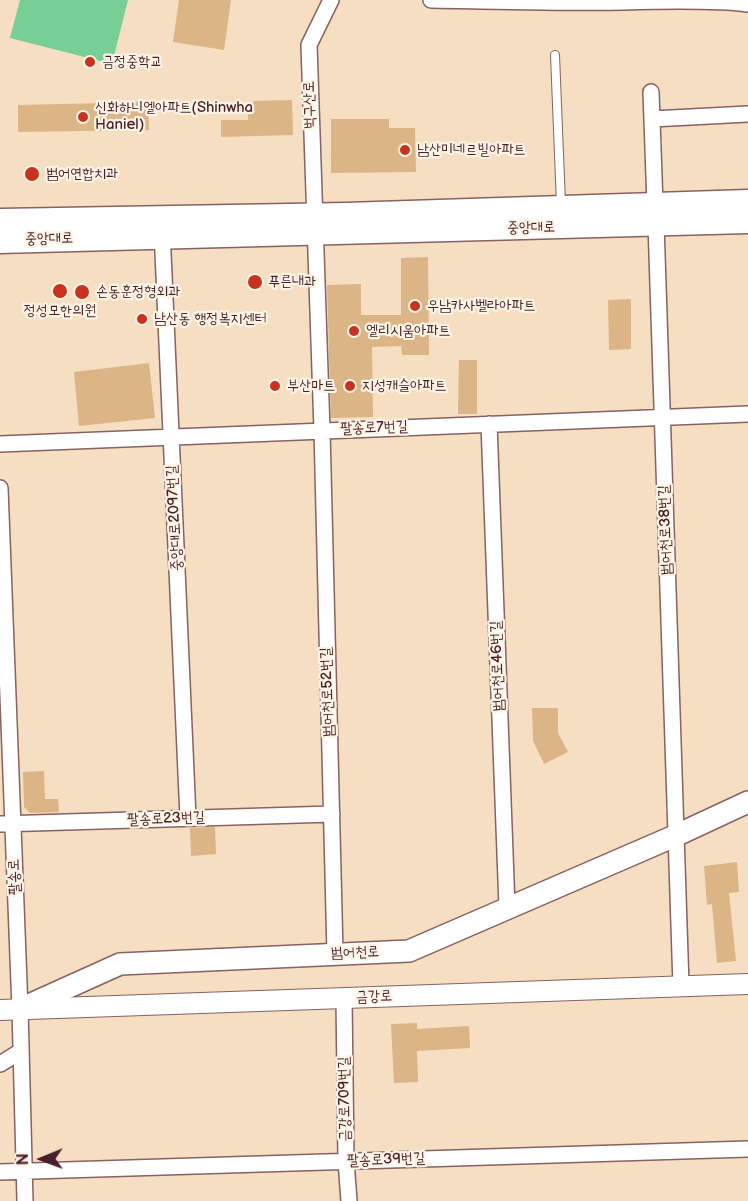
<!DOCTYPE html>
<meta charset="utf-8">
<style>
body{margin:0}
#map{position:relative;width:748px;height:1201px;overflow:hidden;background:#f5dec2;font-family:"Balsamiq Sans",sans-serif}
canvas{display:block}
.north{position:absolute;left:12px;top:1129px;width:60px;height:60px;-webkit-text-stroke:4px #fcf5e5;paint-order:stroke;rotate:269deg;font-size:16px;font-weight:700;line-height:24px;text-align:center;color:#4a1f2b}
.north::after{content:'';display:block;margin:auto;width:21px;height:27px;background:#4a1f2b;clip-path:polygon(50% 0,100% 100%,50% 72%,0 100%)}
</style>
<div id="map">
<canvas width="748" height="1201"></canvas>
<div class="north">N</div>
</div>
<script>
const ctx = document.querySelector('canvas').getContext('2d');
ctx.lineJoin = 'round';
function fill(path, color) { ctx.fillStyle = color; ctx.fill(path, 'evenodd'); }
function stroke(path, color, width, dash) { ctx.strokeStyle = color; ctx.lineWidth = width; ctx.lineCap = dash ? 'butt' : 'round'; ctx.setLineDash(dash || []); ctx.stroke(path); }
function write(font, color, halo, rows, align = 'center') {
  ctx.font = font + ' "Balsamiq Sans","Poor Story",sans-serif'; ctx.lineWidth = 4.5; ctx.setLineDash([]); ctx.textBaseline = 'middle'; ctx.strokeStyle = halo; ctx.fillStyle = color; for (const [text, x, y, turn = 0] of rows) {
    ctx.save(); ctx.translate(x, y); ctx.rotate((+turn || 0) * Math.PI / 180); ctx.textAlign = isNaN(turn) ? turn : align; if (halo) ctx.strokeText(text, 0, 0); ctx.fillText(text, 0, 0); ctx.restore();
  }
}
fill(new Path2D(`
 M20,0H128L112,64L10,38Z`), '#77cf95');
fill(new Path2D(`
 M179,0H231L224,50L173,42Z
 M292,100L293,135L221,137V120H248V112H254L253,101Z
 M148,102L149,130L18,132V105Z
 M331,119H389V128H415L416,172L331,173Z
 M428,257L429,355H402L401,346L372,347L373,417L331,418L327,285L361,284V315H401V258Z
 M631,299V349L609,350L608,300Z
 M459,360H477V414H458Z
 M149,363L155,418L79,426L74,372Z
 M532,708H558V733L568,752L544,764L533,741Z
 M44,771L45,799H58L59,812L30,813L24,807L23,772Z
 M215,827L216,854L191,856L190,828Z
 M737,862L739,892L729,893L736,961L717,963L712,904L707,905L704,866Z
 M417,1023V1029L469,1026L470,1048L417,1051L418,1082L394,1083L391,1024Z`), '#dcb586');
const service = new Path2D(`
 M555,55L561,204`);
const minor = new Path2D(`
 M331,0L309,45L322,430L335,953
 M431,0C496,1 560,3 624,2C659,1 716,0 748,4
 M651,92L655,205
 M652,119L748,114
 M656,224L681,986
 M162,230L188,818
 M489,424L507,907
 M0,444L748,414
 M0,488L20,1009L25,1201
 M0,824L332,814
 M344,998L346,1161L349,1201
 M0,1064L21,1051
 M0,1172L748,1149`);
const tertiary = new Path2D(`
 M0,1010L748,984`);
const secondary = new Path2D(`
 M20,1009L120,964L409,951L677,835L748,802`);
const primary = new Path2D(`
 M0,221L346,215L748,202
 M0,241L748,221`);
stroke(service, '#866260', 10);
stroke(minor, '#866260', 18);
stroke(tertiary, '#866260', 22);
stroke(secondary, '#866260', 24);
stroke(primary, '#866260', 27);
stroke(service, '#fff', 8);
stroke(minor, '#fff', 15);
stroke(tertiary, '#fff', 20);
stroke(secondary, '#fff', 21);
stroke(primary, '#fff', 24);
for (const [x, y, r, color] of [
 [90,62,6,"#c8321e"],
 [83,117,6,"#c8321e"],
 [405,150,6,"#c8321e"],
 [32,174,8,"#c8321e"],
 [255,282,8,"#c8321e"],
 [60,291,8,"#c8321e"],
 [82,292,8,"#c8321e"],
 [415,306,6,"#c8321e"],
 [142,319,6,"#c8321e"],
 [354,331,6,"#c8321e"],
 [275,386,6,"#c8321e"],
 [350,386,6,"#c8321e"]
]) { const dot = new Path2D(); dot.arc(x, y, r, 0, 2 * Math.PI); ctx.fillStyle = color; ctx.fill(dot); stroke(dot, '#fcf5e5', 2); }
write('15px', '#4a1f2b', '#fcf5e5', [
 ["금정중학교",102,62],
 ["신화하니엘아파트(Shinwha",95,108],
 ["Haniel)",95,125],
 ["남산미네르빌아파트",417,150],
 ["범어연합치과",46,174],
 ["푸른내과",268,282],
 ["손동훈정형외과",96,292],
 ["우남카사벨라아파트",427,306],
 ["정성모한의원",60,311,"center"],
 ["남산동 행정복지센터",154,319],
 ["엘리시움아파트",366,331],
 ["부산마트",287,386],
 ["지성캐슬아파트",362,386]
], 'left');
write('15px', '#4a1f2b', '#fcf5e5', [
 ["벅구산로",310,105,-91],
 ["중앙대로",531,228,-1],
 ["중앙대로",49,239,-1],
 ["팔송로7번길",374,428,-2],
 ["중앙대로2097번길",175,518,-93],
 ["범어천로38번길",666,530,-92],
 ["범어천로46번길",498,666,-92],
 ["범어천로52번길",328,692,-92],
 ["팔송로23번길",166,819,-2],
 ["팔송로",15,877,-92],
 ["범어천로",355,953,-2],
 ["금강로",374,997,-2],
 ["금강로709번길",345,1099,-91],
 ["팔송로39번길",386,1160,-2]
]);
</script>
